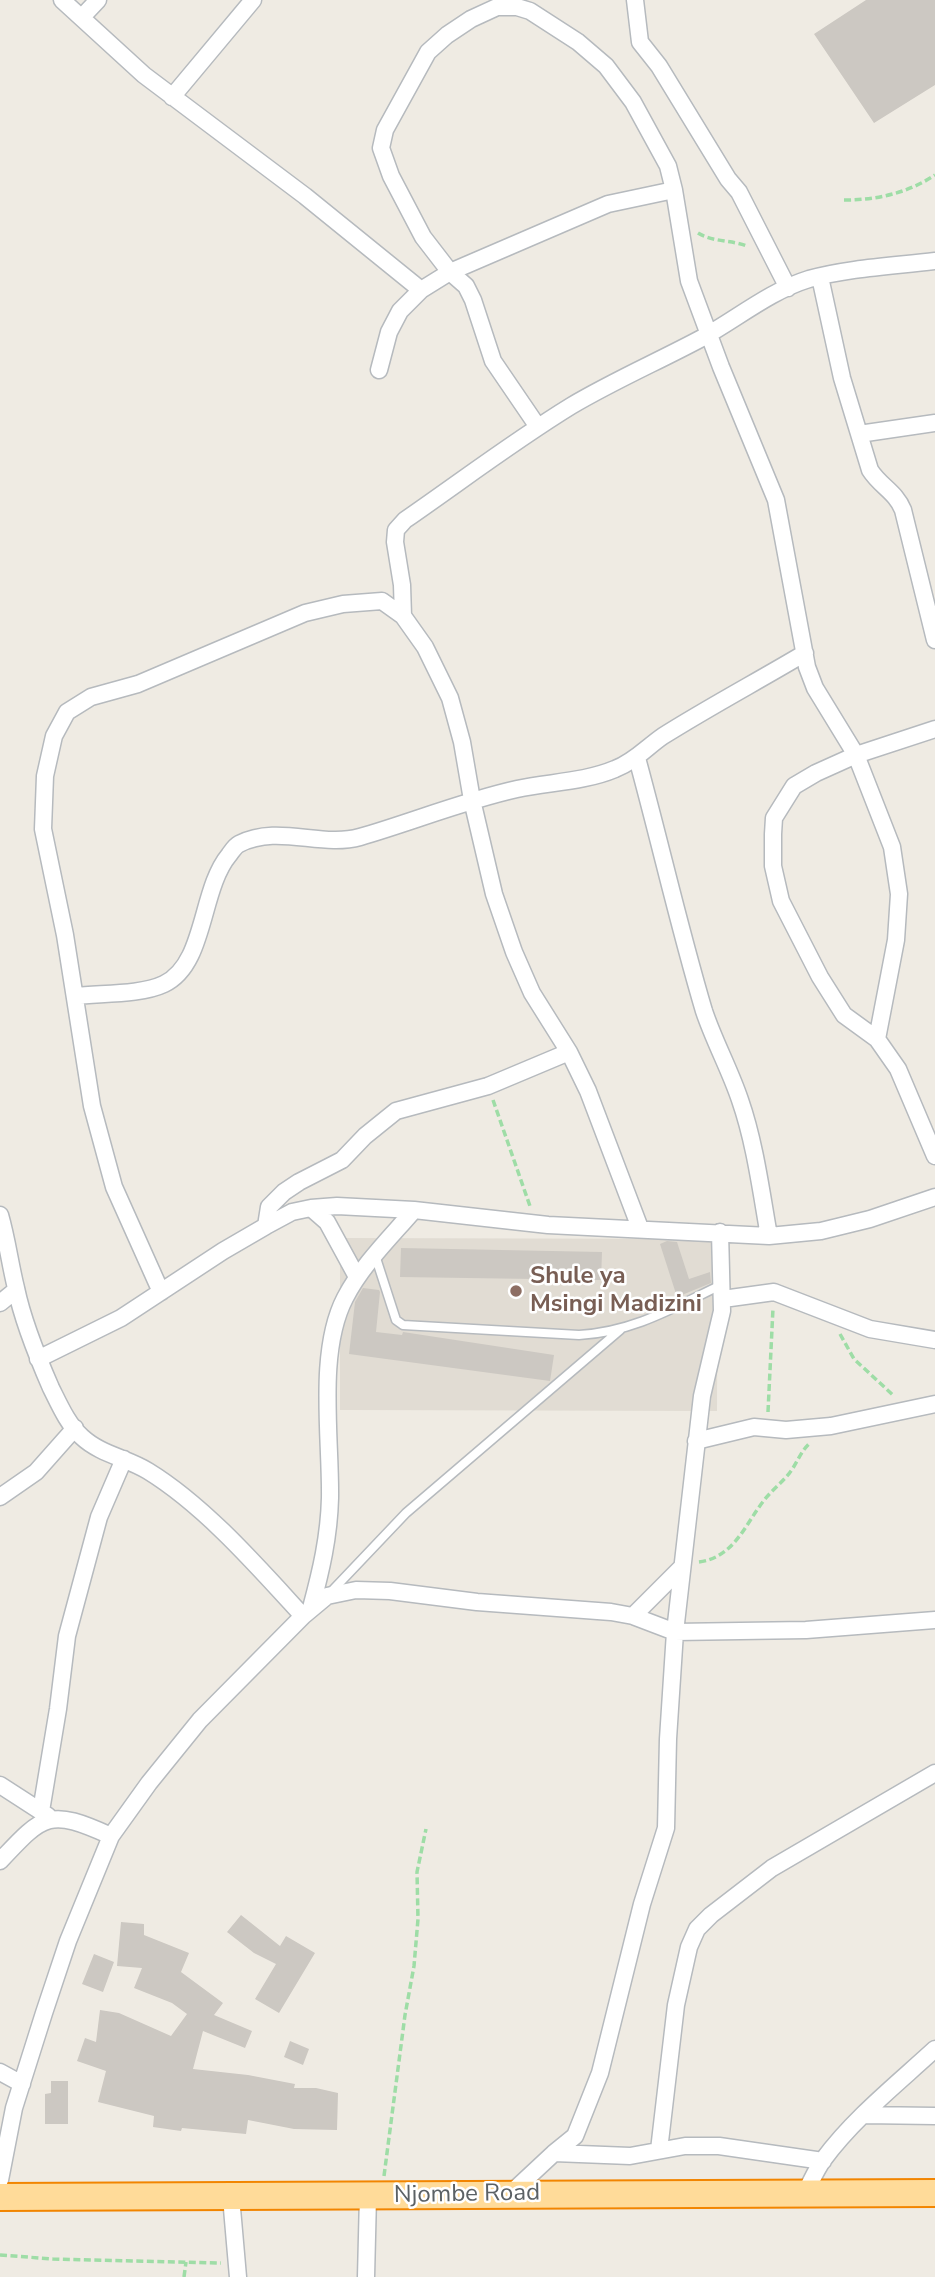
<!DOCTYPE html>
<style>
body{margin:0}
canvas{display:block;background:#efebe3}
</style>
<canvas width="935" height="2277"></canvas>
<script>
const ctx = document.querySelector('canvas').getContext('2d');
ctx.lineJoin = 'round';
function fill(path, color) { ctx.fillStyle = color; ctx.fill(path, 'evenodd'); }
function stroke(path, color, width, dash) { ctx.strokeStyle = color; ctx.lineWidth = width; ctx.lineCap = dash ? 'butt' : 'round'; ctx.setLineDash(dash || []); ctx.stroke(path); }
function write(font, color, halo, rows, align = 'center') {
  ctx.font = font + ' "Nunito Sans",sans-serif'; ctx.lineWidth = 5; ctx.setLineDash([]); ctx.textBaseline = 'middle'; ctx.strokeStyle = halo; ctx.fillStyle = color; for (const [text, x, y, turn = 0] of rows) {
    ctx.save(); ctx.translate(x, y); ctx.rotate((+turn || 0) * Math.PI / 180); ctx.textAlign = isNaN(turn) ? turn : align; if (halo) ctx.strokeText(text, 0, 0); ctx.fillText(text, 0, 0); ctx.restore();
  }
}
fill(new Path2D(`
 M340,1238L718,1239L717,1411L340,1410Z`), '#e1dcd3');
fill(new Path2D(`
 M866,0H935V85L874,123L814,34Z
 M667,1241L677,1242L689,1279L710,1272L711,1283L677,1297L660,1244Z
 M401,1248L602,1252L601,1280L400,1277Z
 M363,1288L379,1290L380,1292L376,1332L402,1335L403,1332L554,1355L550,1381L349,1354L355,1302Z
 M241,1915L280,1946L286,1936L315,1953L279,2013L255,1999L276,1964L254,1953L227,1932Z
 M121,1922L144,1924V1935L189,1953L181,1972L223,2003L214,2015L252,2031L245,2048L203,2031L193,2069L248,2075L295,2084L294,2088H316L338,2093L337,2130L294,2129L248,2120L246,2134L182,2128L181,2131L153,2127L154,2116L98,2102L106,2071L77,2061L85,2038L96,2042L100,2010L119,2013L171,2036L187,2014L172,2003L134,1988L142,1968L117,1966Z
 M94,1954L114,1962L103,1992L82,1984Z
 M290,2041L309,2049L303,2065L284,2057Z
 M51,2081H68V2124H45V2094L51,2093Z`), '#ccc8c2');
const service = new Path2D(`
 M375,1255L396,1320L403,1325L579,1335C633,1332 673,1308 721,1285
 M329,1594L406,1513L620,1330`);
const minor = new Path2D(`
 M62,0L144,75L305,196L421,290
 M635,0L640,42L659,66L728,179L739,192L788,288
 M82,17L98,0
 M172,97L253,0
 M820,277L842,378L870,470C880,486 896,492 903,510L935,640
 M379,370L389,332L400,311L421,290L450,272L608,204L674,190
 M538,427L493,361L473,300L466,286L450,272L423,237L391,176L381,148L385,130L428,52L447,35L471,19L497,7H517L530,11L578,42L606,66L633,102L668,166L674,190L689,281L721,367L776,500L807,667L815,688L856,755L892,847L899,894L896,940L877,1039
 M859,434L935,423
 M403,616L402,585L395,542L396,530L405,520C460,482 514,441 571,406C613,381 659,361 702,338C738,318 770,291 809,279C849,268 894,266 935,261
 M935,729L856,755L816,773L794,786L774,818L773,834V866L781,901L820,977L844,1015L877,1039L898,1069L935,1156
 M637,758C660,842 679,927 704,1011C714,1041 730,1070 740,1100C755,1143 761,1191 769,1236
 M75,996C101,993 141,995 164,984C206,964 200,890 229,855C232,851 235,846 239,844C278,824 321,848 360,837C412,822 463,801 517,789C549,782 584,782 615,769C634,762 647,747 663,736C709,707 758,681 805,653
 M311,1208L327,1222L357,1277
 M0,1215C7,1239 10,1264 16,1288C23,1322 37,1356 51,1388C59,1404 68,1425 82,1437C100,1454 127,1458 148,1471C205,1506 258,1567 303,1616
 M266,1226L269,1207L284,1192L299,1182L342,1160L365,1136L396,1111L488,1086L569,1052
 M161,1292L114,1187L92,1106L65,935L43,829L45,776L54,736L67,712L91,697L138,684L305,613L343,604L382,601L403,616L425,647L450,698L462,742L472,800L494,894L514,952L532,993L569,1052L588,1091L640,1228
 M723,1299L774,1292L870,1329L935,1340
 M0,1303L16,1290
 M38,1359L121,1318L223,1251L266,1226L292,1212L311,1208L337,1206L414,1210L548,1225L769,1236L821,1231L870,1219L935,1197
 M696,1441L754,1427L786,1430L831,1426L935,1404
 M0,1497L36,1472L75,1428
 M311,1608C321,1571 329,1537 330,1498C331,1438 317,1352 345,1298C362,1265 390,1238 414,1210
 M633,1616L682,1567
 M0,1785L48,1816
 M41,1811L58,1709L67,1636L99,1517L124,1459
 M0,1861C44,1814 49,1808 111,1836
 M0,2072L22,2084
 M864,2115L935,2116
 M659,2150L676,2005L689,1947L697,1929L711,1915L772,1868L935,1773
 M554,2153L630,2156L685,2146H719L823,2161
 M0,2180L14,2108L44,2013L68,1941L111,1836L149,1783L200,1720L303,1616L327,1596L356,1590L390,1591L477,1602L611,1612L633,1616L675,1632L806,1630L935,1620
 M805,2193C811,2182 816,2170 823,2160C854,2118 897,2084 935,2049
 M510,2194L554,2153L575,2136L600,2073L642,1904L666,1828L668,1739L675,1632L702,1396L722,1311L720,1232
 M231,2197L238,2277
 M366,2277L368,2196`);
const trunk = new Path2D(`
 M0,2197L935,2193`);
stroke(service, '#b6babe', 11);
stroke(minor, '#b6babe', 19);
stroke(trunk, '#f28500', 30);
stroke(new Path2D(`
 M844,200C877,200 908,193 935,175
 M698,233C712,242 732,240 747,246
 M493,1100L531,1209
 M840,1334L854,1359L894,1396
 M768,1412L773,1308
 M699,1562C735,1557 745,1524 765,1499C773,1489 784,1481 791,1471C798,1461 801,1451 810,1443
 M384,2176L405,2015L414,1966L418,1919L417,1872L426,1829
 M0,2255L53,2259L221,2263
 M184,2277L186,2262`), '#9edda6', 3.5, [7, 3.5]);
stroke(service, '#fff', 8);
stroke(minor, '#fff', 16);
stroke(trunk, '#ffdb99', 26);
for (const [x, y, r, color] of [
 [516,1291,7,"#8d6e63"]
]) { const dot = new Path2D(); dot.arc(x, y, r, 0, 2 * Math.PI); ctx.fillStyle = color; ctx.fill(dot); stroke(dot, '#fff', 2.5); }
write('bold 24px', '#785e54', '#fff', [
 ["Shule ya",530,1277],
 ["Msingi Madizini",530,1305]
], 'left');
write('24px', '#5b6165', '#fff', [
 ["Njombe Road",467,2195,-1]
]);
</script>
